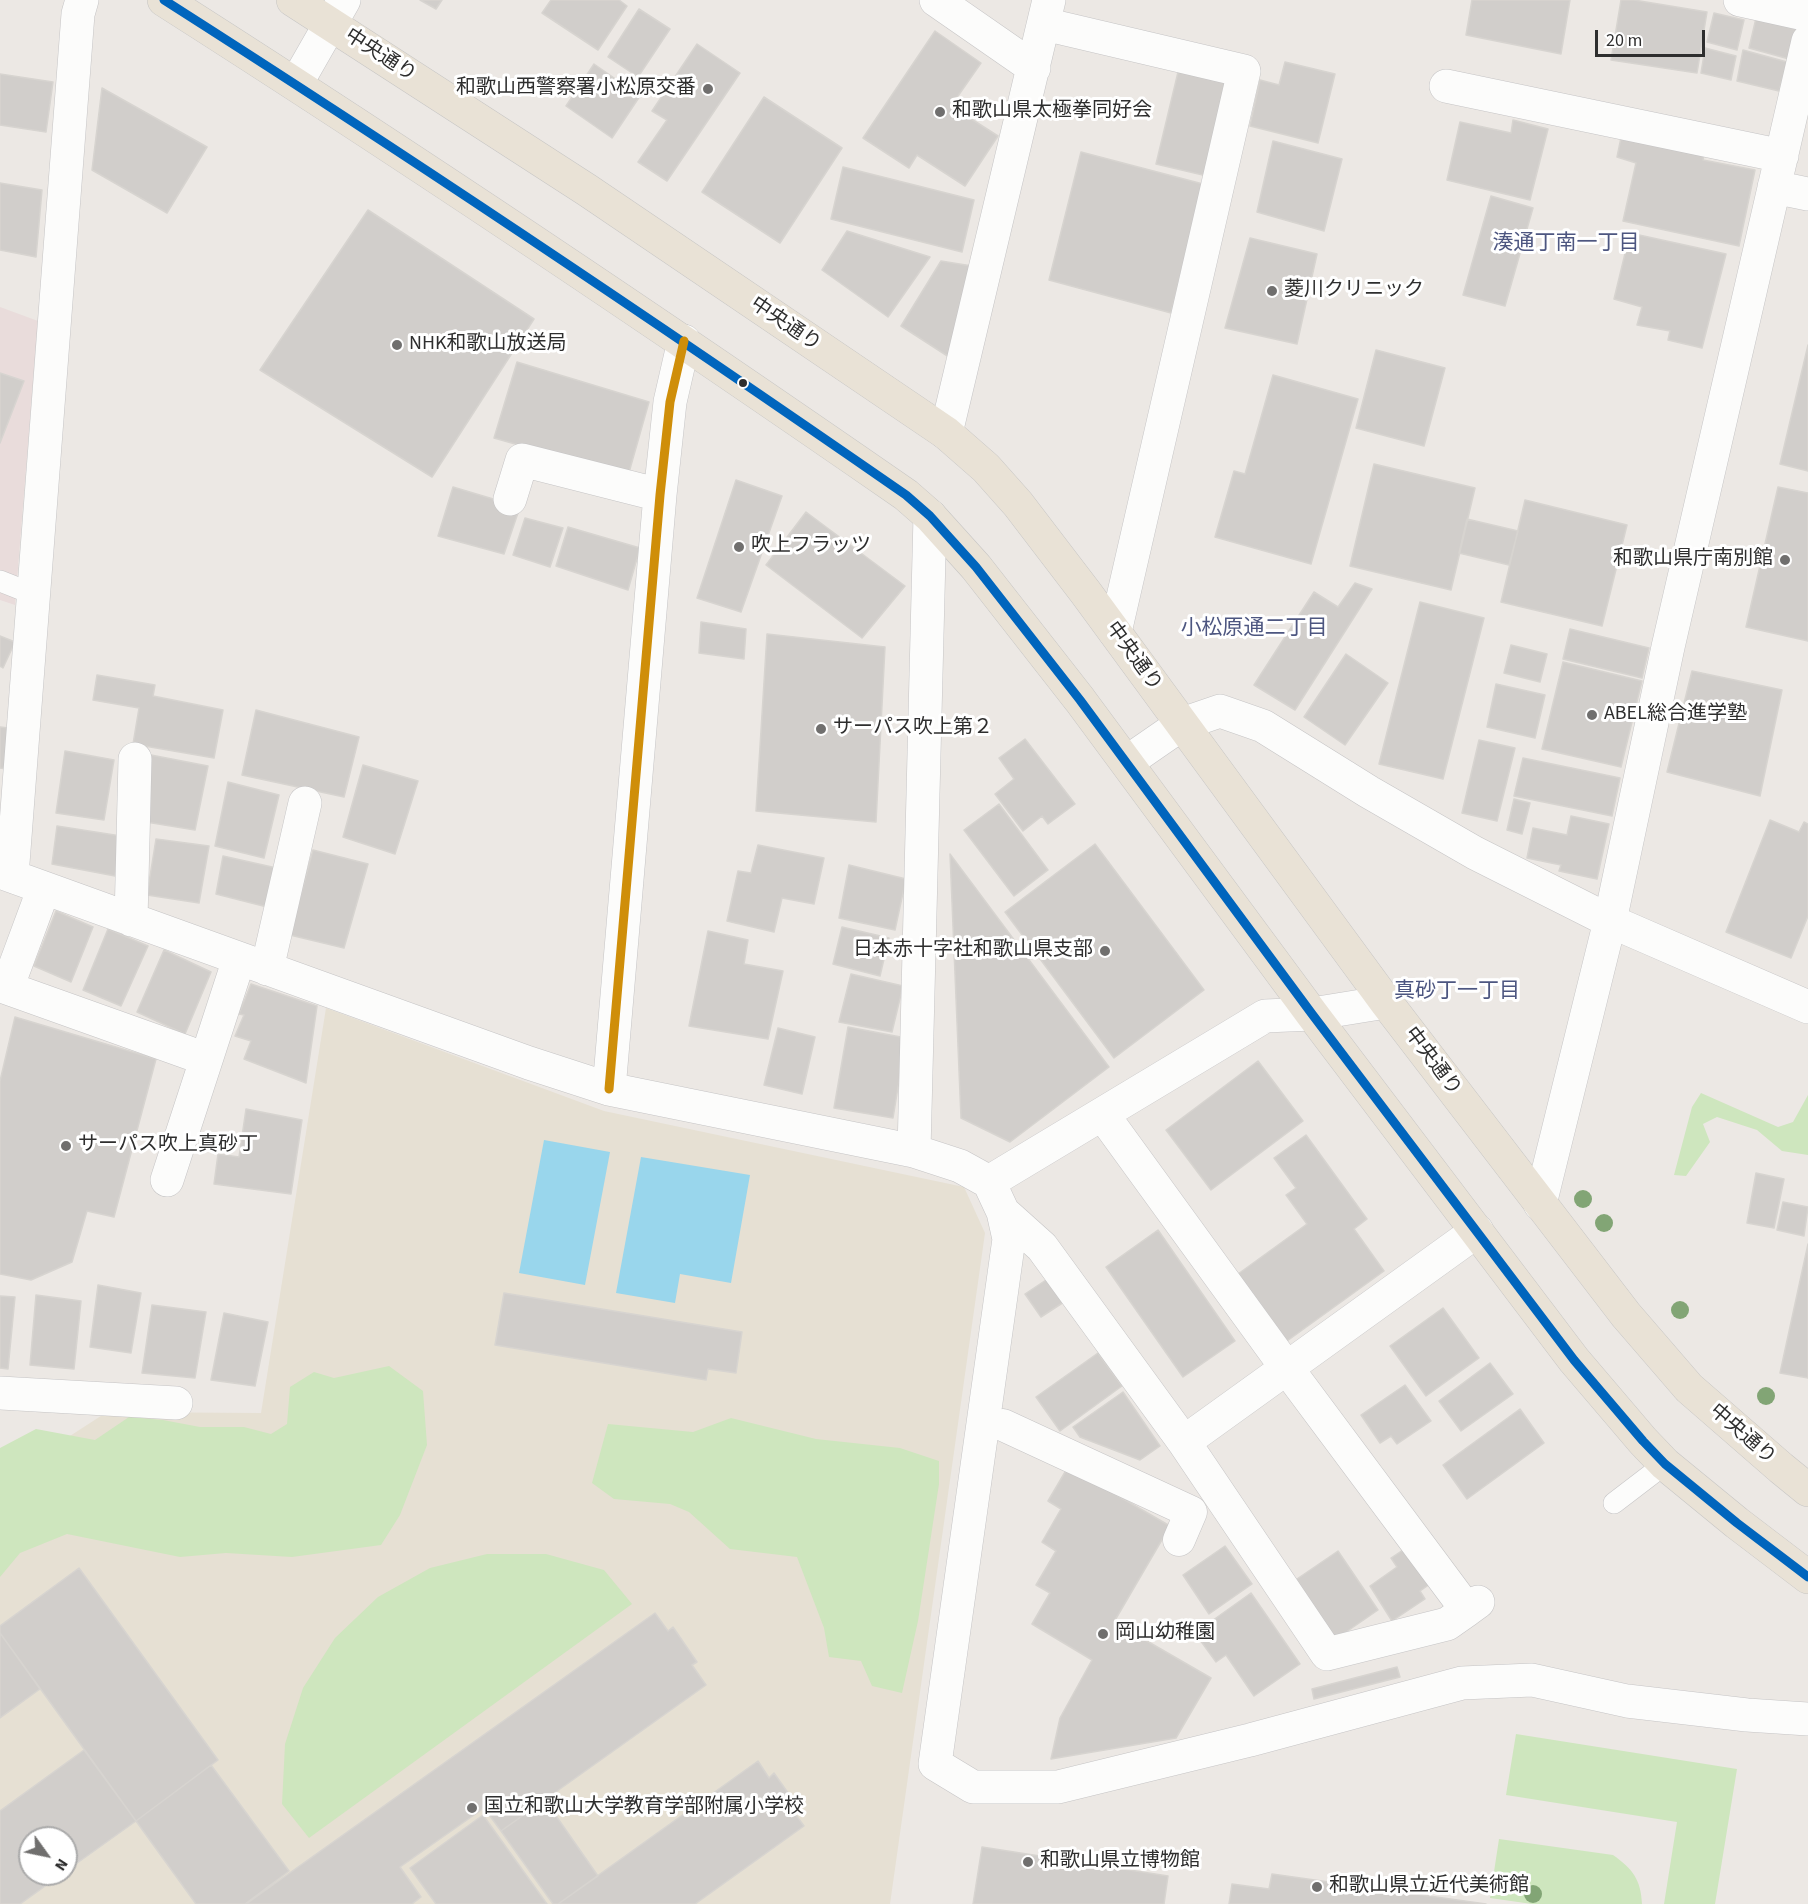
<!DOCTYPE html>
<meta charset="utf-8">
<style>
body{margin:0}
#map{position:relative;width:1808px;height:1904px;overflow:hidden;background:#ece8e4;font-family:"Source Sans 3",sans-serif}
canvas{display:block}
.north{position:absolute;left:18px;top:1826px;width:60px;height:60px;box-sizing:border-box;background:#fff;border:2px solid #ababab;border-radius:50%;rotate:123deg;font-size:16px;font-weight:700;line-height:24px;text-align:center;color:#2e2e2e}
.north::after{content:'';display:block;margin:auto;width:21px;height:27px;background:#706f6e;clip-path:polygon(50% 0,100% 100%,50% 72%,0 100%)}
.scale{position:absolute;left:1595px;top:30px;width:110px;height:27px;box-sizing:border-box;border:3px solid #2e2e2e;border-top:0;padding-left:8px;font-size:18px;line-height:21px;white-space:nowrap;color:#2e2e2e;-webkit-text-stroke:4px #fff;paint-order:stroke}
</style>
<div id="map">
<canvas width="1808" height="1904"></canvas>
<div class="north">N</div>
<div class="scale">20 m</div>
</div>
<script>
const ctx = document.querySelector('canvas').getContext('2d');
ctx.lineJoin = 'round';
function fill(path, color) { ctx.fillStyle = color; ctx.fill(path, 'evenodd'); }
function stroke(path, color, width, dash) { ctx.strokeStyle = color; ctx.lineWidth = width; ctx.lineCap = dash ? 'butt' : 'round'; ctx.setLineDash(dash || []); ctx.stroke(path); }
function write(font, color, halo, rows, align = 'center') {
  ctx.font = font + ' "Source Sans 3","Noto Sans JP",sans-serif'; ctx.lineWidth = 6; ctx.setLineDash([]); ctx.textBaseline = 'middle'; ctx.strokeStyle = halo; ctx.fillStyle = color; for (const [text, x, y, turn = 0] of rows) {
    ctx.save(); ctx.translate(x, y); ctx.rotate((+turn || 0) * Math.PI / 180); ctx.textAlign = isNaN(turn) ? turn : align; if (halo) ctx.strokeText(text, 0, 0); ctx.fillText(text, 0, 0); ctx.restore();
  }
}
fill(new Path2D(`
 M326,1008L604,1111L964,1187L985,1233L890,1904H0V1463L39,1456L107,1412L261,1413ZM30,1838H66V1874H30Z`), '#e6e0d3');
fill(new Path2D(`
 M0,307L38,321L15,605L0,600Z`), '#e9dcdb');
fill(new Path2D(`
 M1701,1093L1778,1127L1793,1122L1808,1095V1155L1782,1151L1757,1130L1717,1117L1703,1124L1710,1142L1686,1176L1674,1175L1692,1107Z
 M389,1366L423,1391L427,1445L400,1515L381,1545L292,1557L226,1553L180,1557L67,1534L20,1553L0,1577V1448L36,1429L95,1440L129,1417L163,1420L200,1427H244L271,1434L287,1424L290,1387L314,1372L334,1378Z
 M731,1418L816,1439L900,1448L939,1461V1484L918,1621L902,1693L872,1686L861,1661L829,1657L824,1628L797,1557L730,1549L689,1512L670,1504L614,1499L592,1483L608,1424L693,1432Z
 M487,1554H546L604,1570L632,1604L309,1838L282,1804L285,1744L303,1688L335,1638L378,1597L430,1568Z
 M1516,1734L1737,1769L1715,1904H1664L1677,1822L1506,1795Z
 M1499,1839L1613,1855C1633,1869 1641,1880 1642,1904H1532L1490,1898Z`), '#cee6be');
fill(new Path2D(`
 M544,1140L610,1152L585,1285L519,1273Z
 M641,1157L750,1175L731,1283L680,1274L675,1303L616,1293Z`), '#99d6ec');
const building = new Path2D(`
 M420,0H442L436,9Z
 M551,0H619L627,6L598,50L542,13Z
 M1472,0H1570L1561,54L1466,35Z
 M1621,0H1634L1707,12L1697,73L1611,60Z
 M639,9L670,29L638,77L608,57Z
 M1714,13L1744,20L1737,50L1707,42Z
 M1757,14L1798,23L1789,59L1749,48Z
 M935,31L981,63L951,106L998,136L965,186L917,155L909,168L863,138Z
 M697,44L740,73L667,181L638,162L667,120L652,111Z
 M1705,48L1736,56L1731,80L1701,73Z
 M1743,50L1787,62L1779,91L1737,81Z
 M1285,62L1335,74L1318,143L1250,126L1260,80L1279,85Z
 M594,64L640,96L612,138L566,106Z
 M1179,68L1230,81L1207,176L1156,164Z
 M0,74L53,82L46,132L0,125Z
 M102,88L207,147L167,213L92,170Z
 M764,97L842,148L780,243L702,192Z
 M1513,120L1548,129L1530,200L1447,180L1460,122L1511,133Z
 M1622,133L1705,151L1703,160L1755,170L1739,246L1623,221L1636,163L1617,157Z
 M1273,141L1342,159L1324,231L1257,212Z
 M1081,152L1203,184L1171,313L1049,280Z
 M843,167L974,200L962,252L831,219Z
 M0,183L42,190L36,257L0,250Z
 M1491,196L1533,208L1505,306L1463,295Z
 M368,210L534,319L432,477L260,370Z
 M847,231L930,257L888,317L822,270Z
 M1630,233L1726,254L1702,348L1668,340L1670,331L1637,325L1642,307L1614,299Z
 M1250,238L1317,254L1297,344L1225,328Z
 M941,261L972,266L949,357L901,326Z
 M1808,345V471L1780,464Z
 M1376,350L1445,368L1424,446L1356,428Z
 M517,362L649,402L628,476L494,438Z
 M0,373L24,381L0,443Z
 M1273,375L1358,399L1311,564L1215,537L1234,471L1245,474Z
 M1374,464L1475,488L1451,590L1350,566Z
 M736,480L782,496L741,612L697,598Z
 M453,487L520,507L504,554L438,536Z
 M1778,487L1808,493V641L1746,627Z
 M1525,500L1627,525L1602,626L1501,602Z
 M806,512L905,586L862,638L766,565Z
 M525,518L563,528L550,567L513,555Z
 M1467,519L1518,531L1509,565L1459,553Z
 M568,527L640,548L628,590L556,566Z
 M1355,583L1372,589L1295,710L1254,685L1314,592L1338,607Z
 M1420,602L1484,618L1443,779L1379,764Z
 M701,622L746,629L744,659L699,653Z
 M1570,629L1649,648L1642,678L1563,659Z
 M767,634L885,647L876,822L756,811Z
 M0,636L15,642L3,668L0,666Z
 M1511,645L1547,654L1540,682L1504,673Z
 M1346,654L1388,683L1345,745L1304,717Z
 M1563,662L1642,681L1621,767L1542,749Z
 M1692,671L1782,690L1760,796L1667,772Z
 M97,675L155,685L153,696L223,710L214,758L133,744L139,708L93,700Z
 M1496,684L1545,695L1535,738L1487,727Z
 M256,710L359,737L344,797L242,775Z
 M0,727L9,728L6,769L0,768Z
 M1025,739L1075,804L1048,824L1042,816L1023,831L995,794L1014,779L999,758Z
 M1479,740L1515,748L1497,821L1462,813Z
 M65,751L114,760L104,820L56,813Z
 M151,755L208,766L195,830L140,821Z
 M1523,758L1620,778L1612,816L1514,796Z
 M363,765L418,781L395,854L343,837Z
 M228,782L279,795L264,858L215,846Z
 M1514,799L1530,803L1522,834L1507,830Z
 M999,804L1048,870L1014,896L964,830Z
 M1571,816L1609,824L1597,879L1559,871L1561,865L1527,858L1533,828L1567,835Z
 M1770,820L1799,832L1804,822L1808,824V916L1791,958L1726,932Z
 M57,826L121,836L115,876L52,864Z
 M156,839L209,846L199,903L147,895Z
 M1095,844L1204,990L1114,1058L1005,912Z
 M758,845L824,858L814,904L782,898L774,932L727,921L738,871L751,873Z
 M313,850L368,864L344,948L290,935Z
 M950,854L1109,1067L1010,1142L961,1118Z
 M223,856L281,869L271,908L216,894Z
 M849,865L906,879L895,930L839,918Z
 M56,911L93,927L71,982L34,966Z
 M842,927L889,938L880,976L833,964Z
 M108,929L148,946L121,1006L83,990Z
 M708,931L748,940L744,964L783,971L768,1039L689,1026Z
 M164,950L211,972L185,1034L137,1012Z
 M851,974L903,986L892,1032L839,1022Z
 M251,984L317,1006L306,1083L244,1059L251,1041L235,1036L244,1015L239,1014Z
 M15,1017L156,1059L114,1217L87,1211L72,1262L31,1280L0,1274V1081Z
 M848,1027L906,1038L893,1118L834,1108Z
 M778,1028L815,1037L802,1094L764,1085Z
 M1258,1061L1303,1121L1211,1190L1166,1130Z
 M246,1109L302,1120L291,1194L214,1184L218,1154L239,1157Z
 M1306,1135L1367,1219L1354,1229L1384,1271L1287,1341L1238,1274L1307,1224L1286,1195L1296,1188L1274,1158Z
 M1756,1173L1784,1179L1774,1228L1747,1223Z
 M1783,1202L1808,1207L1804,1236L1777,1230Z
 M1158,1230L1235,1341L1183,1377L1106,1267Z
 M1808,1244V1378L1780,1373Z
 M1052,1276L1067,1300L1041,1317L1025,1294Z
 M98,1285L141,1293L131,1353L90,1347Z
 M504,1293L742,1332L736,1373L708,1369L706,1380L495,1345Z
 M36,1295L81,1301L74,1369L30,1365Z
 M0,1296L15,1297L8,1369L0,1368Z
 M152,1305L206,1312L195,1378L142,1373Z
 M1443,1308L1479,1358L1426,1396L1390,1346Z
 M224,1313L268,1322L255,1386L211,1380Z
 M1098,1353L1122,1386L1060,1431L1036,1397Z
 M1490,1363L1513,1394L1461,1431L1439,1401Z
 M1405,1385L1431,1421L1397,1444L1391,1436L1380,1443L1361,1415Z
 M1123,1392L1160,1446L1140,1460L1080,1437L1073,1427Z
 M1520,1409L1544,1443L1467,1499L1443,1465Z
 M1068,1467L1170,1526L1114,1622L1211,1678L1176,1738L1051,1759L1060,1718L1092,1660L1032,1624L1050,1593L1036,1585L1056,1551L1042,1542L1061,1509L1048,1501Z
 M1225,1546L1252,1584L1209,1614L1183,1575Z
 M1406,1548L1430,1584L1420,1591L1425,1599L1392,1621L1370,1586L1397,1567L1391,1558Z
 M1338,1551L1378,1610L1333,1641L1294,1581Z
 M79,1568L218,1760L136,1821L0,1633V1626Z
 M1251,1593L1300,1664L1254,1696L1226,1655L1216,1662L1195,1633Z
 M655,1613L668,1631L673,1627L697,1662L692,1665L706,1685L501,1831L484,1808L400,1867L421,1897L412,1904H246Z
 M0,1633L40,1689L0,1718Z
 M1397,1667L1400,1677L1314,1699L1312,1689Z
 M84,1750L136,1821L66,1871V1838H30V1874H62L20,1904H0V1811Z
 M758,1761L769,1778L774,1773L798,1807L793,1811L804,1826L695,1904H558Z
 M211,1765L289,1871L245,1904H196L136,1821Z
 M545,1800L598,1876L558,1904H553L501,1831Z
 M483,1815L547,1904H436L410,1868Z
 M982,1847L1168,1876L1164,1904H973Z
 M1272,1874L1486,1904H1229L1232,1884L1269,1889Z`);
fill(building, '#d1cecb');
stroke(building, '#d7d4d0', 1.5);
const service = new Path2D(`
 M0,581L33,594
 M1614,1503L1665,1464`);
const pedestrian = new Path2D(`
 M1003,1425L1191,1512L1179,1540`);
const minor = new Path2D(`
 M936,0L1034,68
 M1740,0L1808,15
 M1044,24L1244,71L1115,632
 M296,84L344,0
 M1446,86L1782,156
 M1774,187L1808,194
 M946,433L1049,0
 M510,499L522,460L660,495
 M0,872L529,1063L609,1089L914,1151L960,1166L989,1182L1265,1016L1312,1014L1386,1002
 M12,876L78,14L82,0
 M44,888L7,988L206,1059
 M131,920L135,759
 M267,969L305,803
 M609,1089L660,495L670,402L684,341
 M1103,1115L1286,1367L1467,1610L1478,1602
 M914,1151L930,516
 M167,1180L239,959
 M989,1182L1003,1212L1009,1239L935,1764L973,1787H1058L1250,1740L1462,1683L1532,1680L1627,1701L1747,1715L1808,1719
 M1540,1204L1610,921L1668,647L1808,41
 M1003,1212L1042,1247L1184,1442L1327,1654L1447,1624L1467,1610
 M0,1393L176,1403
 M1184,1442L1477,1231`);
const tertiary = new Path2D(`
 M1127,762L1182,724L1220,711L1263,726L1369,792L1475,853L1610,921L1808,1007`);
const trunk = new Path2D(`
 M164,0C415,160 662,326 906,495L930,516L976,567L1080,700L1312,1014L1574,1360L1643,1441L1665,1464L1737,1523L1808,1577
 M293,0L587,190L946,433L986,468L1018,504L1086,593L1386,1002L1626,1315L1689,1388L1781,1468L1808,1490`);
stroke(service, '#c5c4c5', 22);
stroke(pedestrian, '#c5c4c5', 33);
stroke(minor, '#c5c4c5', 34);
stroke(tertiary, '#c5c4c5', 34);
stroke(trunk, '#c6c5c4', 34);
stroke(service, '#fcfcfb', 21);
stroke(pedestrian, '#fcfcfb', 32);
stroke(minor, '#fcfcfb', 33);
stroke(tertiary, '#fcfcfb', 33);
stroke(trunk, '#e9e2d6', 33);
stroke(new Path2D(`
 M164,0C415,160 662,326 906,495L930,516L976,567L1080,700L1312,1014L1574,1360L1643,1441L1665,1464L1737,1523L1808,1577`), '#0065bd', 9);
stroke(new Path2D(`
 M609,1089L660,495L670,402L684,341`), '#cf8e09', 9);
ctx.fillStyle = '#82a575';
for (const [x, y] of [
 [1583,1199],
 [1604,1223],
 [1680,1310],
 [1766,1396],
 [1533,1894]
]) { ctx.beginPath(); ctx.arc(x, y, 9, 0, 2 * Math.PI); ctx.fill(); }
for (const [x, y, r, color] of [
 [708,89,6,"#706f6e"],
 [940,112,6,"#706f6e"],
 [1272,291,6,"#706f6e"],
 [397,345,6,"#706f6e"],
 [743,383,5,"#2e2e2e"],
 [739,547,6,"#706f6e"],
 [1785,560,6,"#706f6e"],
 [1592,715,6,"#706f6e"],
 [821,729,6,"#706f6e"],
 [1105,951,6,"#706f6e"],
 [66,1146,6,"#706f6e"],
 [1103,1634,6,"#706f6e"],
 [472,1808,6,"#706f6e"],
 [1028,1862,6,"#706f6e"],
 [1317,1887,6,"#706f6e"]
]) { const dot = new Path2D(); dot.arc(x, y, r, 0, 2 * Math.PI); ctx.fillStyle = color; ctx.fill(dot); stroke(dot, '#fff', 2); }
write('20px', '#2e2e2e', '#fff', [
 ["中央通り",380,56,33],
 ["中央通り",785,325,34],
 ["中央通り",1133,657,54],
 ["中央通り",1432,1062,53],
 ["中央通り",1742,1435,41]
]);
write('20px', '#2e2e2e', '#fff', [
 ["和歌山西警察署小松原交番",696,89,"right"],
 ["和歌山県太極拳同好会",952,112],
 ["菱川クリニック",1284,291],
 ["NHK和歌山放送局",409,345],
 ["吹上フラッツ",751,547],
 ["和歌山県庁南別館",1773,560,"right"],
 ["ABEL総合進学塾",1604,715],
 ["サーパス吹上第２",833,729],
 ["日本赤十字社和歌山県支部",1093,951,"right"],
 ["サーパス吹上真砂丁",78,1146],
 ["岡山幼稚園",1115,1634],
 ["国立和歌山大学教育学部附属小学校",484,1808],
 ["和歌山県立博物館",1040,1862],
 ["和歌山県立近代美術館",1329,1887]
], 'left');
write('21px', '#4d5680', '#fff', [
 ["湊通丁南一丁目",1566,244],
 ["小松原通二丁目",1254,629],
 ["真砂丁一丁目",1457,992]
]);
</script>
